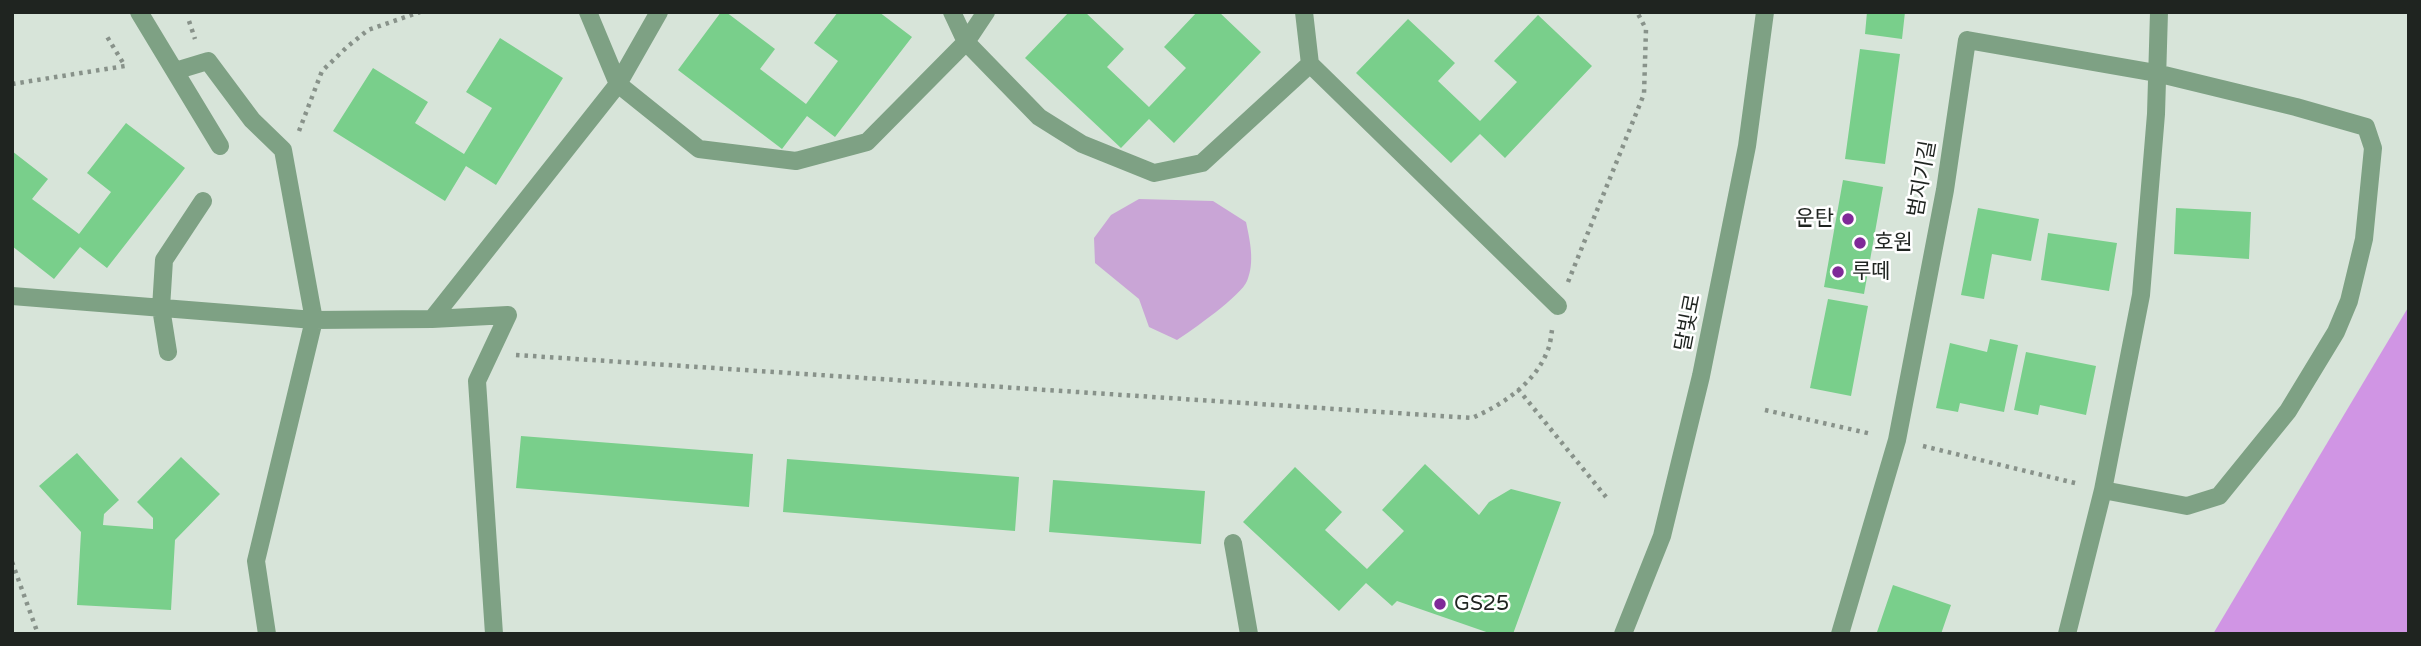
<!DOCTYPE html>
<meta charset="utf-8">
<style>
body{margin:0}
#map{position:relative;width:2421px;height:646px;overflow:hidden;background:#d7e4d9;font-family:"Varela Round",sans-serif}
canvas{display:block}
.frame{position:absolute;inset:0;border:14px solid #1f2420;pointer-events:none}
</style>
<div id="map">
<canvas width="2421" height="646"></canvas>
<div class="frame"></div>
</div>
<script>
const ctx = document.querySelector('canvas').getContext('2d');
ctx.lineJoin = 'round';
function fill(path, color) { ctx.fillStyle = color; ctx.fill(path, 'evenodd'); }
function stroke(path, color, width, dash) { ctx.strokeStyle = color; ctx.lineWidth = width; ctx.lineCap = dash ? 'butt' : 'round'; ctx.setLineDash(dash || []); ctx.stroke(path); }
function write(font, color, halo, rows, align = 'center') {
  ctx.font = font + ' "Varela Round","Noto Sans KR",sans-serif'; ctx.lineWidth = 5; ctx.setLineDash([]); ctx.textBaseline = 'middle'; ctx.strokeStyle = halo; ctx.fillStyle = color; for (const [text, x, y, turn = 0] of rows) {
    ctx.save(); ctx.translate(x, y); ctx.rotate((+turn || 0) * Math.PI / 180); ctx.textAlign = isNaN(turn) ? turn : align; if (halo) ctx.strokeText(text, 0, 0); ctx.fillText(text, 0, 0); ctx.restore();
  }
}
fill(new Path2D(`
 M1139,199L1213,201L1246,222C1250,241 1255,262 1247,281C1242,295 1191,331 1177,340L1149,327L1139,299L1095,263L1094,238L1111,215Z`), '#c9a5d6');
fill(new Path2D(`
 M2409,306V634H2213Z`), '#d095e4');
fill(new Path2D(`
 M721,12H726L775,49L760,69L806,104L838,61L814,43L838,12H879L912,37L835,137L807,116L782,149L678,70Z
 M1069,12H1085L1124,49L1107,67L1149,107L1186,68L1164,47L1197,12H1219L1261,52L1174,143L1149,119L1121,148L1025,58Z
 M1867,12H1905L1902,39L1865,34Z
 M1538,15L1592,66L1505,158L1480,134L1451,163L1356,73L1408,19L1455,63L1438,81L1480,121L1517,82L1494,61Z
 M500,38L563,78L496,185L466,166L445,201L333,131L373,68L428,102L415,123L464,154L492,108L466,92Z
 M1860,49L1900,54L1885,164L1845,159Z
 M126,123L185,168L107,268L80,247L54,279L12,246V151L48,179L32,199L79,234L111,192L87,173Z
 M1843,180L1883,187L1864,294L1824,287Z
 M1978,208L2039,219L2031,261L1992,254L1984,299L1961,295Z
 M2176,208L2251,212L2249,259L2174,254Z
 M2048,233L2117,243L2109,291L2041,280Z
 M1828,299L1868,306L1851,396L1810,388Z
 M1990,339L2018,345L2004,412L1960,403L1958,412L1936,408L1950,343L1987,352Z
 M2026,352L2096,366L2086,415L2040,405L2038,415L2014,410Z
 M521,436L753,454L749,507L516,488Z
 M77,453L119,500L104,514L103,525L153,529V518L137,502L181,457L220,494L175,540L171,610L77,605L81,532L39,486Z
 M787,459L1019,477L1015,531L783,512Z
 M1425,464L1479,515L1489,502L1511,489L1561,502L1513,634H1492L1397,601L1392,606L1366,583L1339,611L1243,522L1295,467L1342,512L1325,530L1367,569L1404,531L1382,510Z
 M1053,480L1205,491L1201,544L1049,532Z
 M1893,585L1951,605L1941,634L1877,632Z`), '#79cf8b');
stroke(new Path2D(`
 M189,21L195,39
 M12,84L125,66L106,35
 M299,131L322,71L347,47L368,30L420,12
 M1568,282L1644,94L1646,29L1637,12
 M516,355L1472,418C1502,405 1534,384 1547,352C1550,346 1551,337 1552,330
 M1518,389L1606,497
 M1765,410L1872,434
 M1923,446L2079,484
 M12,562L38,634`), '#88928a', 4.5, [3.5, 5]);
stroke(new Path2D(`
 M139,12L220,146
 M588,12L618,84L699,149L796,161L867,142L966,42L952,12
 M986,12L966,42L1039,117L1082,144L1154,173L1202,163L1310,64
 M1304,12L1310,64L1558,306
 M175,71L208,61L252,120L283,150L314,320L256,561L267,634
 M12,296L314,320L432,319L508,315L477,381L494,634
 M432,319L618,84L659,12
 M168,352L161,308L164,260L203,201
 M1233,543L1249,634
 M1623,634L1662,536L1701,376L1747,146L1765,12
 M1840,634L1897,440L1945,190L1967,40L2156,73L2296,107L2366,127L2373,148L2364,239L2349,301L2336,332L2288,411L2219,496L2187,506L2103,490
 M2067,634L2103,490L2141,295L2156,114L2159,12`), '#7ea184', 18);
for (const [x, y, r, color] of [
 [1848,219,7,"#7f2a98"],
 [1860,243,7,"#7f2a98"],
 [1838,272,7,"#7f2a98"],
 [1440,604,7,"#7f2a98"]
]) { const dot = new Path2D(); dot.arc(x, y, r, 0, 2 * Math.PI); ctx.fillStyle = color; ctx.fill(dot); stroke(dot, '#fff', 2.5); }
write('21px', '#1f2420', '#fff', [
 ["범지기길",1923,179,-80],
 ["달빛로",1689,323,-79]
]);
write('21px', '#1f2420', '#fff', [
 ["운탄",1834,219,"right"],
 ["호원",1874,243],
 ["루떼",1852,272],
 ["GS25",1454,604]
], 'left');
</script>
